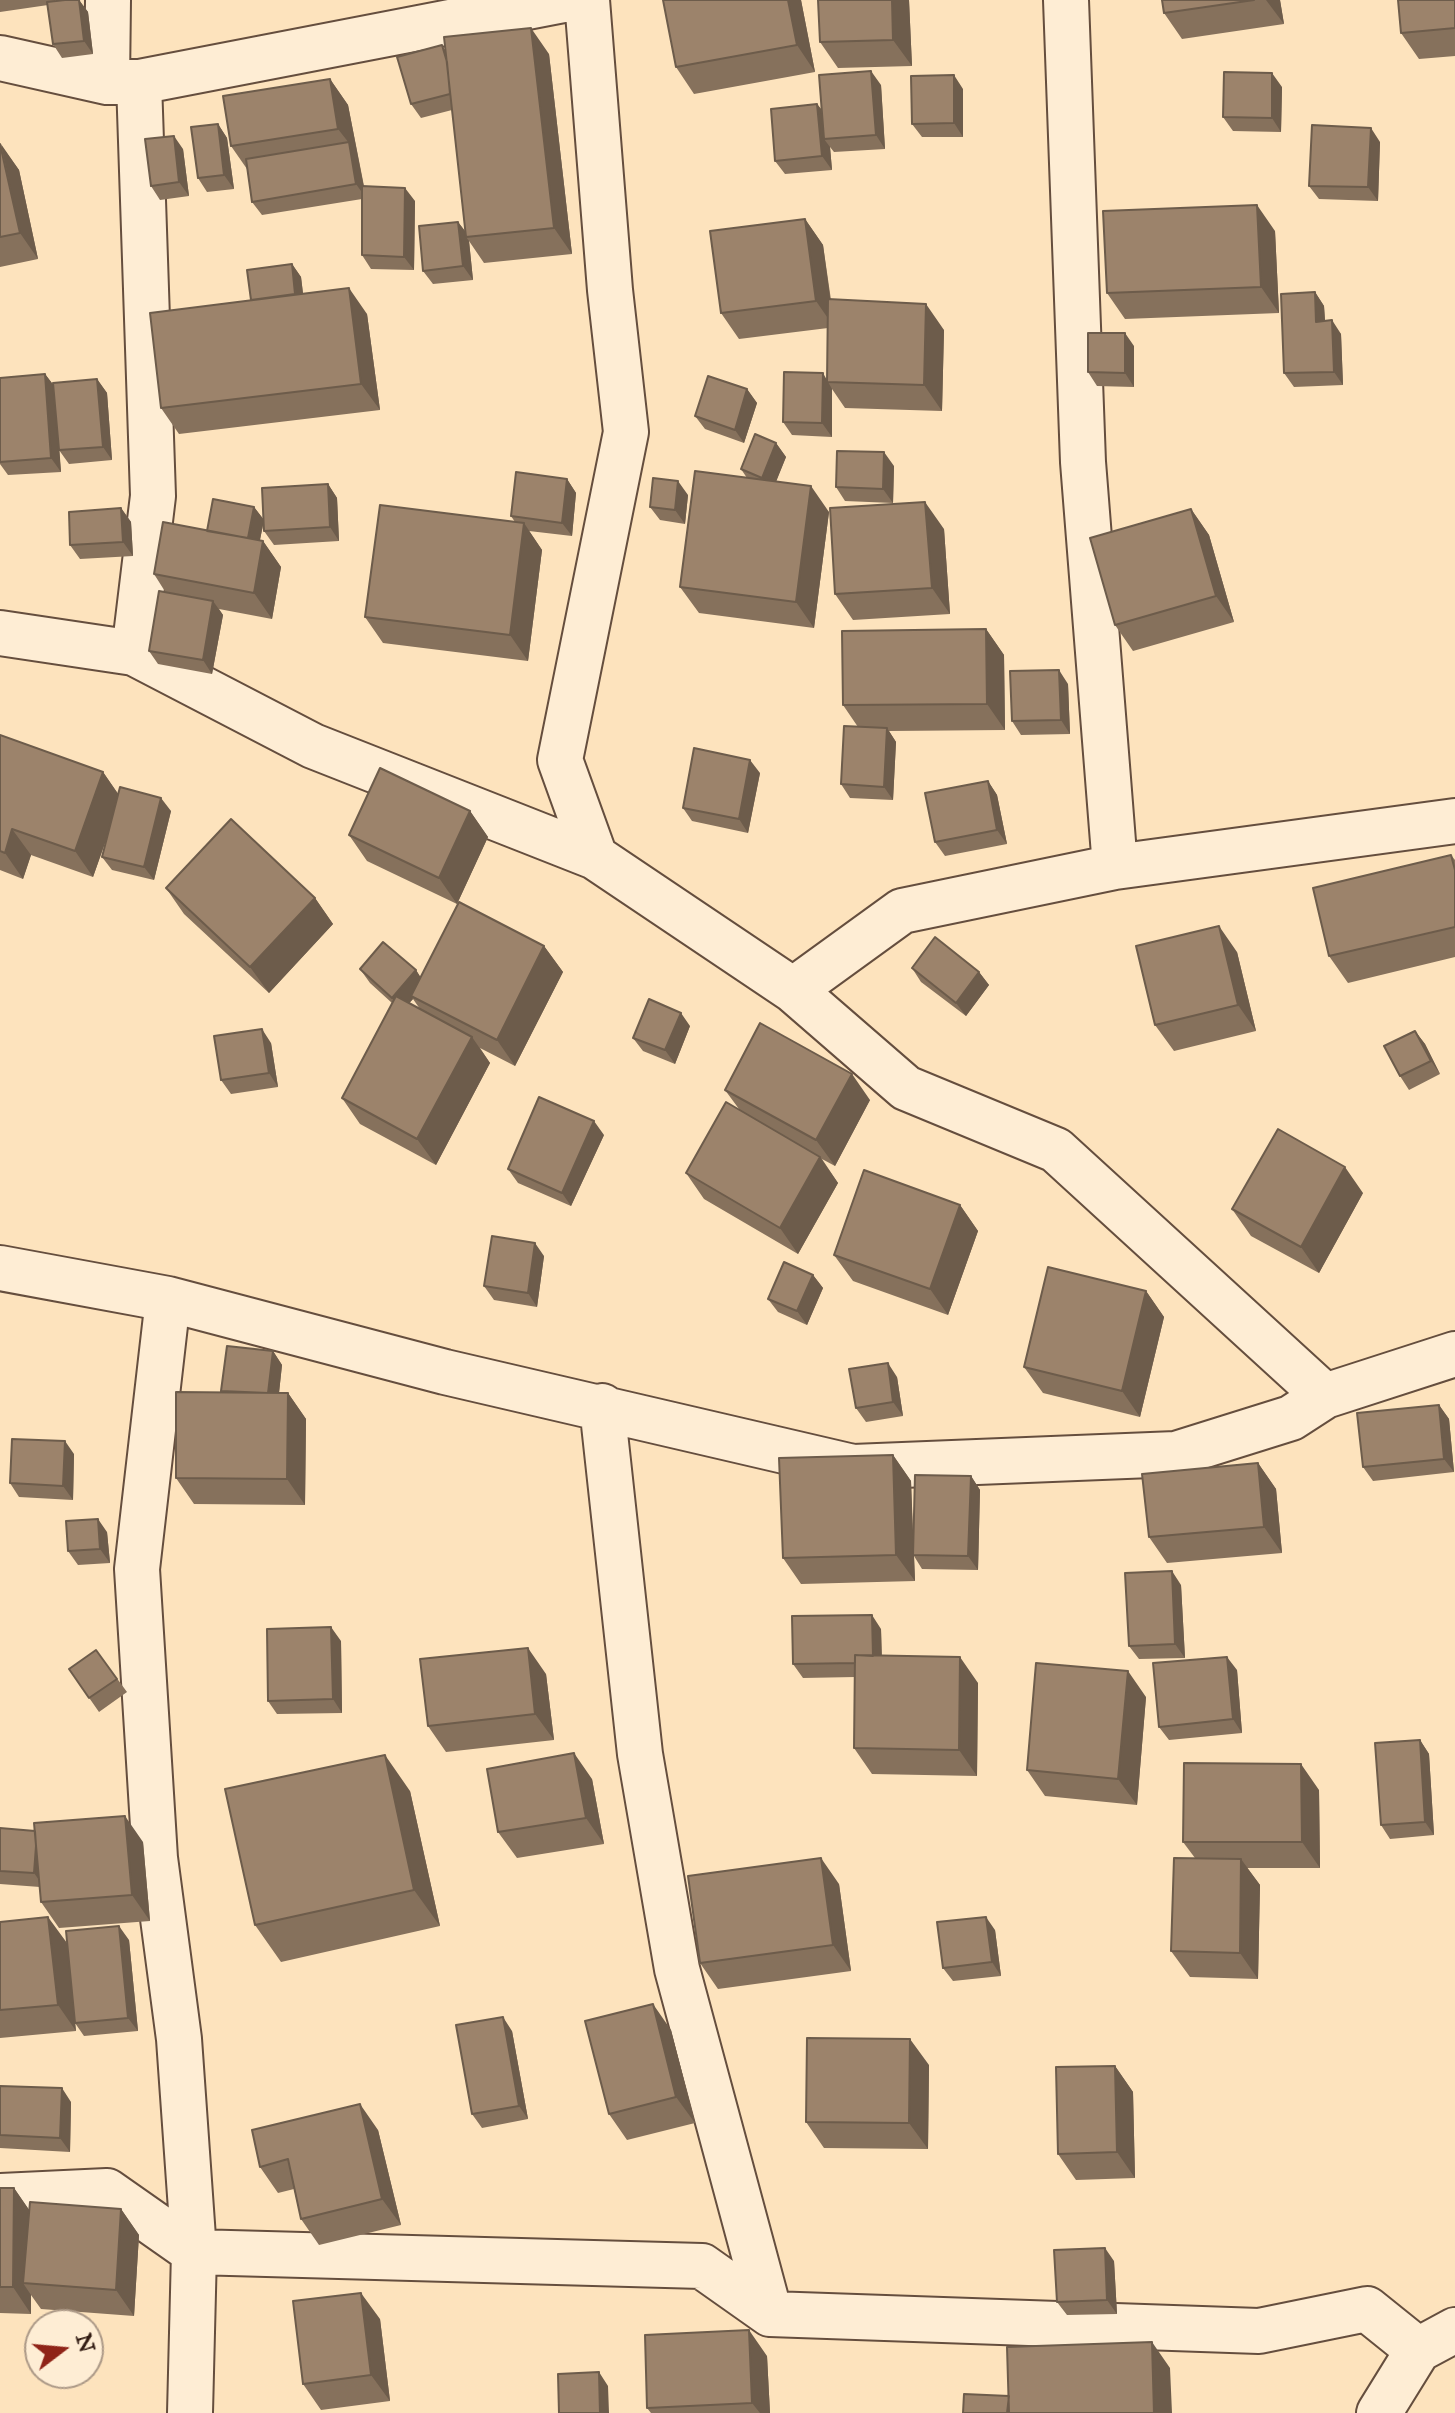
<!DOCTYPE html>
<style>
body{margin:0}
#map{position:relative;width:1455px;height:2413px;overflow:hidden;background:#fde3bd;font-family:"IM FELL Great Primer",serif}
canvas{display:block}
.north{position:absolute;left:24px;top:2309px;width:80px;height:80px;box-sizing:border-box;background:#feedd4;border:2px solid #ac9987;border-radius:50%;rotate:74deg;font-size:22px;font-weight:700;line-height:32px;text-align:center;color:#321c13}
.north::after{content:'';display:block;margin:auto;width:28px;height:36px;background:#8f2418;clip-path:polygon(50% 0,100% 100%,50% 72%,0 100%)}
</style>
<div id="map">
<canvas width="1455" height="2413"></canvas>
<div class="north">N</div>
</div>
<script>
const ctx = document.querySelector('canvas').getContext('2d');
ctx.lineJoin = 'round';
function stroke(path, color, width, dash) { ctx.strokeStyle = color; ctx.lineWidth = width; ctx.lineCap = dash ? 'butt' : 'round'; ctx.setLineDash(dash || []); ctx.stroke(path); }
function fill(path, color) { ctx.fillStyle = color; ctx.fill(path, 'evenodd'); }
const minor = new Path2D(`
 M587,0L610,290L626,432L560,760L595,857
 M1066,0L1083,462L1115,867
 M0,58L107,82H139L564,0
 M107,82L108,0
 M0,633L134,653L313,746L595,857L793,990L906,1088L1056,1150L1325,1396L1455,1354
 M134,653L153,496L139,82
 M793,990L902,911L1115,867L1455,821
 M0,1268L168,1299L445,1372L853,1467L1176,1454L1291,1418L1325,1396
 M168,1299L137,1569L155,1858L179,2039L194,2252L190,2413
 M602,1406L640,1754L677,1969L770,2314
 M0,2196L107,2191L194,2252L702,2266L770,2314L1259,2331L1367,2309L1418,2350
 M1379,2413L1418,2350L1455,2330`);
stroke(minor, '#654e3e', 48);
stroke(minor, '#feedd4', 44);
fill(new Path2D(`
 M0,0H55V1L79,0L88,12L93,54L62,58L53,44L48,5L0,12Z
 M801,0L815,72L694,94L676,67Z
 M818,0H909L912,66L838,68L820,42Z
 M1162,0H1280L1284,24L1182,39L1164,13Z
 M1455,0V56L1419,59L1401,33Z
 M445,49L549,54L572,254L484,263L469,241L473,280L433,284L423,271L458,222L465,231L452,110L421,118L411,104Z
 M330,79L348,105L364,186L415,201L414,270L371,269L362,255V199L262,215L252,202L247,169L231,146Z
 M881,85L885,149L834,152L830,147L832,170L785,174L775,161L817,104L822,110Z
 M1282,87L1281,132L1233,131L1223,117Z
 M963,89V137H922L912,124Z
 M218,124L227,138L234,189L207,192L198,178Z
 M1380,142L1378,201L1319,199L1309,186Z
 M0,144L19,170L38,259L0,267Z
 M183,149L189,196L160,200L151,186Z
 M805,219L823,245L831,300L944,330L942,411L845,408L832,389V437L792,435L783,422L827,379L828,328L739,339L721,313Z
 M1275,231L1279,313L1125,319L1107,293Z
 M292,264L301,277L303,293L367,314L380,410L179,434L161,408L251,300Z
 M1315,292L1324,306L1325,321L1341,334L1343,385L1294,387L1284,373Z
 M1134,346V387L1097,386L1088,372Z
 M45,374L54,386L97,379L107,393L112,460L69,464L59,450L61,472L8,475L0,464V378Z
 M747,389L757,403L744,443L705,429L695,416Z
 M776,443L786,457L776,481L829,512L814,628L699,613L680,587L747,478L741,469Z
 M894,466L893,503L845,501L836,487Z
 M567,479L576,493L572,536L529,531L542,550L528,661L383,643L365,617L515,522L511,516Z
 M328,484L337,498L339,541L274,545L264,531Z
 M688,495L685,524L660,520L650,507Z
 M254,507L264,520L260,540L263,541L281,567L272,619L219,609L223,615L212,674L158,664L149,651L166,593L154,574L207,531Z
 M121,508L131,522L133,556L80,559L70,545Z
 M1191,509L1209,535L1234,622L1133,651L1115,625Z
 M944,529L950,614L853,620L835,594Z
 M986,629L1004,655L1005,730L889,731L896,742L893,800L850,798L841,784L858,727L843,705Z
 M1068,684L1070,734L1021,735L1012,721Z
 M0,735L103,772L118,794L171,811L154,880L112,870L102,857L108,834L93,877L31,855L23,879L0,870Z
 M760,773L748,833L692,821L683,808Z
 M988,781L997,795L1007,844L945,856L935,842Z
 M470,811L488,837L457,904L367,861L349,835Z
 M1451,855L1455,860V957L1348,983L1329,956Z
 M166,888L315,898L333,924L269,993L184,914Z
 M544,946L563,972L515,1066L480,1048L490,1063L436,1165L360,1124L342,1098L392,1003L370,983L360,969L416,970L420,977ZM413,999L420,1009L409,1003Z
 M1237,952L1256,1031L1174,1051L1155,1025Z
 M912,968L979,972L989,985L966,1016L921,982Z
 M690,1026L675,1064L643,1051L633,1038Z
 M1415,1031L1425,1044L1440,1074L1409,1090L1400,1076Z
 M271,1043L278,1087L231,1094L221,1080Z
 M725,1090L870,1100L835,1166L822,1159L838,1183L798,1254L704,1199L686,1173L739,1109Z
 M604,1135L571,1206L518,1183L508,1169Z
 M1363,1193L1319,1273L1251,1236L1232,1209Z
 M960,1205L978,1231L948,1315L853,1281L834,1255Z
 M544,1256L537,1307L494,1300L484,1286Z
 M813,1275L823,1288L807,1325L778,1312L768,1299Z
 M1146,1291L1164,1317L1140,1417L1043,1393L1024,1367Z
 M273,1351L282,1365L279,1393H288L306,1419L305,1505L194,1504L176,1478L222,1392Z
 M897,1377L903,1416L866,1422L856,1408Z
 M1439,1405L1449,1419L1454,1472L1373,1481L1363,1467Z
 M74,1454L73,1500L19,1497L10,1483Z
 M893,1455L911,1481L913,1543L971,1476L980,1490L978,1570L922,1569L914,1556L915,1581L801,1584L783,1558Z
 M1258,1463L1276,1489L1282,1553L1167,1563L1149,1537Z
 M107,1532L110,1563L78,1565L68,1551Z
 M1181,1585L1185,1658L1139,1659L1129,1646Z
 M881,1629L882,1656L978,1683L977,1776L872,1774L854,1748L855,1677L803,1678L793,1664Z
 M341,1641L342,1713L277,1714L268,1701Z
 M96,1650L127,1692L99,1712L69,1669Z
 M1237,1670L1242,1733L1169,1740L1159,1727Z
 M546,1674L554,1740L446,1752L428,1726Z
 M1146,1697L1137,1805L1045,1796L1027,1770Z
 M1420,1740L1429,1754L1434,1835L1390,1839L1381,1825Z
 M592,1779L604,1844L517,1858L498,1832Z
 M1319,1790L1320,1868H1247L1260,1885L1258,1979L1190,1977L1171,1951L1195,1858L1183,1842Z
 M410,1791L440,1926L281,1962L255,1925Z
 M0,1828L143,1842L150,1921L59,1928L41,1902L40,1887L0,1884Z
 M839,1884L851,1971L718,1989L700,1963Z
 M0,1922L67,1943L129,1940L138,2031L84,2036L75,2023L76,2031L0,2038Z
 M995,1930L1001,1976L953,1981L943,1968Z
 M671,2030L695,2123L627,2140L609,2114Z
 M512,2031L528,2119L482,2128L472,2114Z
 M929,2065L928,2149L824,2148L806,2122Z
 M1115,2066L1133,2092L1135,2178L1076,2180L1058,2154Z
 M0,2086L71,2102L70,2152L0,2148Z
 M378,2130L401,2225L319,2245L301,2219L294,2189L278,2193L260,2167Z
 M0,2188H14L29,2210L121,2209L139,2235L134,2316L41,2309L31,2295V2314L0,2313Z
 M1114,2261L1117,2314L1067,2315L1057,2302Z
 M380,2319L390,2401L321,2410L303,2384Z
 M767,2356L770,2413H651L647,2408Z`), '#86715c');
fill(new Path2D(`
 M79,0L88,12L93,54L84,41Z
 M788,0H801L815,72L797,45Z
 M892,0H909L912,66L893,40Z
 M1266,0H1280L1284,24Z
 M531,28L549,54L572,254L554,228Z
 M871,71L881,85L885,149L876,135Z
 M1272,73L1282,87L1281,132L1272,118Z
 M954,75L963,89V137L954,123Z
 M330,79L348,105L366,198L356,184L349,143L338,129Z
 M817,104L827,117L824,139L830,147L832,170L822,156Z
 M218,124L227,138L234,189L224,175Z
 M1371,128L1380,142L1378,201L1368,187Z
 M174,136L183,149L189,196L179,182Z
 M1,144L19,170L38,259L20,233Z
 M405,188L415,201L414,270L404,257Z
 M1257,205L1275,231L1279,313L1261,287Z
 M805,219L823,245L834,327L816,301Z
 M458,222L468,235L466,237L469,241L473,280L463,266Z
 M292,264L301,277L305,311L296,297Z
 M349,288L367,314L380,410L361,384Z
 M1315,292L1324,306L1326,335L1316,322Z
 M926,304L944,330L942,411L924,385Z
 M1332,320L1341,334L1343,385L1334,372Z
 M1125,333L1134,346V387L1125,373Z
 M823,373L832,389V437L822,423Z
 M45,374L55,387L61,472L51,458Z
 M97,379L107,393L112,460L103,447Z
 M747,389L757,403L744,443L735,430Z
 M776,443L786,457L772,492L762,478Z
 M884,452L894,466L893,503L883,489Z
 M567,479L576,493L572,536L562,523Z
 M678,481L688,495L685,524L675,510Z
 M328,484L337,498L339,541L330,527Z
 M811,486L829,512L814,628L796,602Z
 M925,502L944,529L950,614L932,588Z
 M254,507L264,520L257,554L248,541Z
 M121,508L131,522L133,556L123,542Z
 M1191,509L1209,535L1234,622L1216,596Z
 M524,523L542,550L528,661L510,635Z
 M263,541L281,567L272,619L254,593Z
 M213,601L223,615L212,674L203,660Z
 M986,629L1004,655L1005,730L987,704Z
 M1059,670L1068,684L1070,734L1061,720Z
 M887,728L896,742L893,800L884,787Z
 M750,760L760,773L748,833L739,819Z
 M103,772L121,798L93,877L75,851Z
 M988,781L997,795L1007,844L997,830Z
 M161,798L171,811L154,880L144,867Z
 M470,811L488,837L457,904L439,878Z
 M12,829L31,855L23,879L5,853Z
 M315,898L333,924L269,993L250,967Z
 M1219,926L1237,952L1256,1031L1238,1005Z
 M544,946L563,972L515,1066L497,1040Z
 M416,970L425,984L411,996L413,999L402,1011L392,998Z
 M979,972L989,985L966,1016L956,1003Z
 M681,1013L690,1026L675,1064L665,1050Z
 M262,1029L271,1043L278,1087L269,1073Z
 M1415,1031L1425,1044L1440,1074L1431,1061Z
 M472,1037L490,1063L436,1165L417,1139Z
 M852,1074L870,1100L835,1166L816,1140Z
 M594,1121L604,1135L571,1206L562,1193Z
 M820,1157L838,1183L798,1254L780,1228Z
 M1345,1167L1363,1193L1319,1273L1301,1247Z
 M960,1205L978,1231L948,1315L930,1289Z
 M535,1243L544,1256L537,1307L528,1293Z
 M813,1275L823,1288L807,1325L797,1311Z
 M1146,1291L1164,1317L1140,1417L1122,1391Z
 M273,1351L282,1365L277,1411L268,1398Z
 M888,1363L897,1377L903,1416L893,1402Z
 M288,1393L306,1419L305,1505L287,1479Z
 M1439,1405L1449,1419L1454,1472L1444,1459Z
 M65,1441L74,1454L73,1500L63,1486Z
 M893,1455L911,1481L915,1581L896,1555Z
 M1258,1463L1276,1489L1282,1553L1264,1527Z
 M971,1476L980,1490L978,1570L968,1556Z
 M98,1519L107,1532L110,1563L100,1549Z
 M1172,1571L1181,1585L1185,1658L1175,1644Z
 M872,1615L881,1629L882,1677L873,1663Z
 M331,1627L341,1641L342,1713L333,1699Z
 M528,1648L546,1674L554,1740L535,1714Z
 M960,1657L978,1683L977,1776L959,1750Z
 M1227,1657L1237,1670L1242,1733L1233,1719Z
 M1128,1671L1146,1697L1137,1805L1118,1779Z
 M1420,1740L1429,1754L1434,1835L1425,1822Z
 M574,1753L592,1779L604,1844L586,1818Z
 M385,1755L410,1791L440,1926L414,1890Z
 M1301,1764L1319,1790L1320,1868L1302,1842Z
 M125,1816L143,1842L150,1921L132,1895Z
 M37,1831L44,1887L34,1873Z
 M821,1858L839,1884L851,1971L833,1945Z
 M1241,1859L1260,1885L1258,1979L1240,1953Z
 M48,1917L67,1943L76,2031L58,2005Z
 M986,1917L995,1930L1001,1976L992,1962Z
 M119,1926L129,1940L138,2031L128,2018Z
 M653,2004L671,2030L695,2123L676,2097Z
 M503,2017L512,2031L528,2119L519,2106Z
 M910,2039L929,2065L928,2149L909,2123Z
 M1115,2066L1133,2092L1135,2178L1117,2152Z
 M62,2088L71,2102L70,2152L60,2138Z
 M360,2104L378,2130L401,2225L382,2199Z
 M14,2188L32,2214L23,2283L31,2295V2314L13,2287Z
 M121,2209L139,2235L134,2316L116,2290Z
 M1105,2248L1114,2261L1117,2314L1107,2300Z
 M361,2293L380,2319L390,2401L371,2375Z
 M749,2330L767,2356L770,2413H760L752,2403Z
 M1152,2342L1170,2368L1172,2413H1154Z
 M599,2372L608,2386L609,2413H600Z`), '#6d5c4b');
const building = new Path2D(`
 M65,0H79L84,41L53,44L47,2Z
 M663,0H788L797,45L676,67Z
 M818,0H892L893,40L820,42Z
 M1162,0H1254L1164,13Z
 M1398,0H1455V28L1401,33Z
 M531,28L554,228L466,237L444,37Z
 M442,45L447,62L450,94L411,104L397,57Z
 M871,71L876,135L824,139L819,75Z
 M1224,72L1272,73V118L1223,117Z
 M954,75V123L912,124L911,76Z
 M330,79L338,129L231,146L223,96Z
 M817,104L822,156L775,161L771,109Z
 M218,124L224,175L198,178L191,127Z
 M1312,125L1371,128L1368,187L1309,186Z
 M174,136L179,182L151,186L145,139Z
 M349,142L356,184L252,202L246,159Z
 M0,144L20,233L0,237Z
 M362,186L405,188L404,257L362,255Z
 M1257,205L1261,287L1107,293L1103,211Z
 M805,219L816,301L721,313L710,231Z
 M458,222L463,266L423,271L419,226Z
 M292,264L295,294L251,300L247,270Z
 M349,288L361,384L161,408L150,313Z
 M1315,292L1316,322L1332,320L1334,372L1284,373L1281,294Z
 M828,299L926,304L924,385L827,382Z
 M1088,333H1125V373L1088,372Z
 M784,372L823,373L822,423L783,422Z
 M45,374L51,458L0,462V378Z
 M708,376L747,389L735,430L695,416Z
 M97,379L103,447L59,450L53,383Z
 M755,434L776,443L762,478L741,469Z
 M837,451L884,452L883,489L836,487Z
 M695,471L811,486L796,602L680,587Z
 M516,472L567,479L562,523L511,516Z
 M653,478L678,481L675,510L650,507Z
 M328,484L330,527L264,531L262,488Z
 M213,499L254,507L248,538L207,531Z
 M925,502L932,588L835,594L830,508Z
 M380,505L524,523L510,635L365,617Z
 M121,508L123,542L70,545L69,512Z
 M1191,509L1216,596L1115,625L1090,538Z
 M163,522L263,541L254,593L154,574Z
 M159,591L213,601L203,660L149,651Z
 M986,629L987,704L843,705L842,631Z
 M1059,670L1061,720L1012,721L1010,671Z
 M844,726L887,728L884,787L841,784Z
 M0,735L103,772L75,851L12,829L5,853L0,851Z
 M694,748L750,760L739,819L683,808Z
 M380,768L470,811L439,878L349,835Z
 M988,781L997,830L935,842L925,793Z
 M120,787L161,798L144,867L102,857Z
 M231,819L315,898L250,967L166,888Z
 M1451,855L1455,870V927L1329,956L1313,888Z
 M459,902L544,946L497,1040L411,996Z
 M1219,926L1238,1005L1155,1025L1136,946Z
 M935,937L979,972L956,1003L912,968Z
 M383,942L416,970L392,998L360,969Z
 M396,996L472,1037L417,1139L342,1098Z
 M649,999L681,1013L665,1050L633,1038Z
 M760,1023L852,1074L816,1140L725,1090Z
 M262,1029L269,1073L221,1080L214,1036Z
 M1415,1031L1431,1061L1400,1076L1384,1046Z
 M539,1097L594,1121L562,1193L508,1169Z
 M726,1102L820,1157L780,1228L686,1173Z
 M1278,1129L1345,1167L1301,1247L1232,1209Z
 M864,1170L960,1205L930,1289L834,1255Z
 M492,1236L535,1243L528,1293L484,1286Z
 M784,1262L813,1275L797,1311L768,1299Z
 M1048,1267L1146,1291L1122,1391L1024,1367Z
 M227,1346L273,1351L268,1393L221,1391Z
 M888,1363L893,1402L856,1408L849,1369Z
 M176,1392L288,1393L287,1479L176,1478Z
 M1439,1405L1444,1459L1363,1467L1357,1413Z
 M12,1439L65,1441L63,1486L10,1483Z
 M893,1455L896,1555L783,1558L779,1458Z
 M1258,1463L1264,1527L1149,1537L1142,1474Z
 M915,1475L971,1476L968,1556L913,1555Z
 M98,1519L100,1549L68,1551L66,1521Z
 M1172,1571L1175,1644L1129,1646L1125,1573Z
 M872,1615L873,1656L855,1655V1663L793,1664L792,1616Z
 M331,1627L333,1699L268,1701L267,1629Z
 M528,1648L535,1714L428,1726L420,1659Z
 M96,1650L117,1679L89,1698L69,1669Z
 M855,1655L960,1657L959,1750L854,1748Z
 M1227,1657L1233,1719L1159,1727L1153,1663Z
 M1036,1663L1128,1671L1118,1779L1027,1770Z
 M1420,1740L1425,1822L1381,1825L1375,1743Z
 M574,1753L586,1818L498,1832L487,1769Z
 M385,1755L414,1890L255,1925L225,1789Z
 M1184,1763L1301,1764L1302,1842H1183Z
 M125,1816L132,1895L41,1902L34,1823Z
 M0,1828L35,1831L36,1846L34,1873L0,1871Z
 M821,1858L833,1945L700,1963L688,1876Z
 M1174,1858L1241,1859L1240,1953L1171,1951Z
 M48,1917L58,2005L0,2010V1922Z
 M986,1917L992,1962L943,1968L937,1922Z
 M119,1926L128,2018L75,2023L66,1931Z
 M653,2004L676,2097L609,2114L585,2021Z
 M503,2017L519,2106L472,2114L456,2025Z
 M807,2038L910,2039L909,2123L806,2122Z
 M1115,2066L1117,2152L1058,2154L1056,2067Z
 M0,2086L62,2088L60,2138L0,2135Z
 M360,2104L382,2199L301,2219L288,2159L260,2167L252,2130Z
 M0,2188H14L13,2287H0Z
 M30,2202L121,2209L116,2290L23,2283Z
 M1105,2248L1107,2300L1057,2302L1054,2250Z
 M361,2293L371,2375L303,2384L293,2301Z
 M749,2330L752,2403L647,2408L645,2335Z
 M1152,2342L1154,2413H1009L1007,2347Z
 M599,2372L600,2413H559L558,2374Z
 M964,2394L1009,2396L1007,2413H963Z`);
fill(building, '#9c836b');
stroke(building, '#6d5c4b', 2);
</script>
